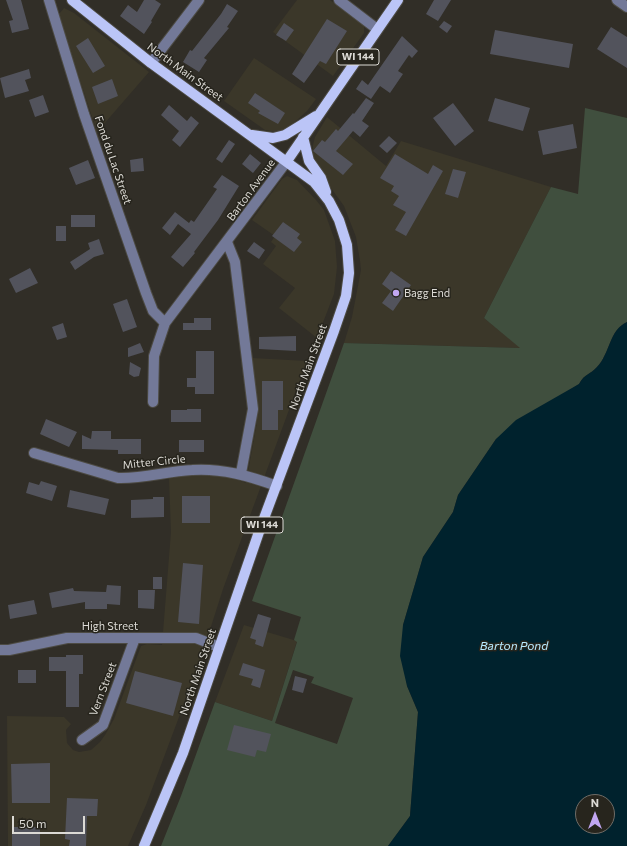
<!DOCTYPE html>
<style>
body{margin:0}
#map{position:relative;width:627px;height:846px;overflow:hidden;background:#312e27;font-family:Commissioner,sans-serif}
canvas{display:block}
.north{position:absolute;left:575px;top:794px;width:40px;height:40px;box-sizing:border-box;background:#27251d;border:1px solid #6f6d67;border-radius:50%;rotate:0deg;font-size:11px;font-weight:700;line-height:16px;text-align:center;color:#dcdad5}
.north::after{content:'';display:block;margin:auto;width:14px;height:18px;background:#c2a7f2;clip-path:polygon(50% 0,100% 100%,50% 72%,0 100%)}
.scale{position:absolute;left:12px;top:816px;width:73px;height:18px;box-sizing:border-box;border:2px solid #dcdad5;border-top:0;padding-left:5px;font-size:12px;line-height:14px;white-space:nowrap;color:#dcdad5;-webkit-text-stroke:3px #27251d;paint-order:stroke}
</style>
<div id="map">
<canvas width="627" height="846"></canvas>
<div class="north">N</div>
<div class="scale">50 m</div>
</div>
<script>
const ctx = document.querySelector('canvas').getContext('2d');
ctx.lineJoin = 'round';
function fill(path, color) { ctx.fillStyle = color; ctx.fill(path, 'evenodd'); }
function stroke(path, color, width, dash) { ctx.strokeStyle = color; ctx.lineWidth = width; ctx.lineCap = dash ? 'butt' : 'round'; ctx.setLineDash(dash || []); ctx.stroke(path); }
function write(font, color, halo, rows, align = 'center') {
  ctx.font = font + ' Commissioner,sans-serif'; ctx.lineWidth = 3; ctx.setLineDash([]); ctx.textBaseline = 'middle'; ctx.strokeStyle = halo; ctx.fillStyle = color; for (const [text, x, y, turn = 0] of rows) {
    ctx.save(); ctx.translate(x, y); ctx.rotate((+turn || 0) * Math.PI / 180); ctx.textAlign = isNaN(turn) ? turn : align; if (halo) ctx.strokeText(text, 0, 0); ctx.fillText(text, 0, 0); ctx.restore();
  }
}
fill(new Path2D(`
 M297,0H330L364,25V33L333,76L273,32Z
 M64,8L74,13L149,72L97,132L60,20L59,14Z
 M254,58L316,99L307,111L287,129L276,132L265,130L224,101Z
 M327,117L386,166L401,141L551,187L484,318L521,348L344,343L352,317L361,270L360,261L356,237L344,206L318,170L313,157V145L315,137Z
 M287,176L297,180L316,200L324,210L335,241L337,267L334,294L317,338L279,308L295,288L263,264L276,246L271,242L275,236L252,220L282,179Z
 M252,358L307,361L223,589L200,661L146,805L128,846H8L7,716L64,717L71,724L66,730L67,743L73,750L79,752L91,750L100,742L105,735L114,719L141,646L147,644L162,645L171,532L169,477L184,475L214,476L233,478L246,483L257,422Z
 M244,625L297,641L272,721L215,702Z`), '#3b3729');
fill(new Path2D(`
 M585,108L627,118V322C609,330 610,354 597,367C590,375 585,373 579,384L496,439L458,495L453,512L423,557L403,625L407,686L418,712L410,816L388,846H161L181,796L215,702L272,721L297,642L294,640L301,617L252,601L344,343L520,348L484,318L551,187L578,194ZM293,670L314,677L311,683L353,698L337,744L275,723Z`), '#404f3e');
fill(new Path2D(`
 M627,322V846H388L410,816L418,712L407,686L400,656L403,625L423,557L453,512L458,495L496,439L516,420L579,384C585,373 590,375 597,367C610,354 609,330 627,322ZM583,802H607V826H583Z`), '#00222d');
fill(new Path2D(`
 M6,0H21L29,29L12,33L9,21L13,20Z
 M144,0H155L161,4L151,21L152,22L144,34L120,16L128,5L137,12Z
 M434,0H451L438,21L426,14Z
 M227,4L238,11L227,27L229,28L204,58L207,60L199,72L183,62L190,50L192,51L221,14Z
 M327,19L347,31L326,64L320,61L304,83L292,74Z
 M444,21L452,26L447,33L439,27Z
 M284,23L294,30L286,41L276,35Z
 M611,27L627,37V68L597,49Z
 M495,30L573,44L569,68L490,54Z
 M402,36L418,51L412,58L409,55L398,71L403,74L390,93L380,86L371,99L356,89L362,80L368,85Z
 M88,38L105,66L93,73L76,46Z
 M29,69L31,78L25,80L29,91L5,98L0,78Z
 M112,79L118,96L98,104L92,87Z
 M255,93L285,113L278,124L258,113L260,111L248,103Z
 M43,95L49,112L35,117L29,100Z
 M366,98L374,103L362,121L369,126L360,137L353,131L336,151L353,164L343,175L313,151L322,140L325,142L336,129L338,131L353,113L354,114Z
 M495,98L530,108L523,131L488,121Z
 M453,103L474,131L455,146L433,118Z
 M169,105L187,121L191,116L199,123L180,147L172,140L179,131L161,115Z
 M573,124L577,148L543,155L538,131Z
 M389,136L397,143L387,153L379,146Z
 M229,140L235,144L222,163L216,159Z
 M250,154L261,163L253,173L242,164Z
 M395,154L428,174L433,165L443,171L406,236L395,230L406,212L393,205L399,196L391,191L394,186L380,178Z
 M143,158L144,171L131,172L130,160Z
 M88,160L95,178L76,185L69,168Z
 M453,169L466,172L458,198L445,194Z
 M222,175L239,186L218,220L194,252L195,253L183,267L171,257L191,234L178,224L170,235L162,228L175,212L189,223L191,220L194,222L217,189L213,187Z
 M71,215H95V227H71Z
 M283,222L300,234L297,238L302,242L294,252L272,236Z
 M56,226H66V241H56Z
 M99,239L104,254L94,257L75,270L70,262L90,249L88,243Z
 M254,242L265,250L259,259L247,251Z
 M30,268L38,283L16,293L9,279Z
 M391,271L411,285L393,311L382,303L391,291L382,284Z
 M127,299L137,327L123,332L113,304Z
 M194,318H211V330H183V323H194Z
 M63,323L67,337L57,340L52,327Z
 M296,336V351L259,349V337Z
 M140,343L144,352L128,357V348Z
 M196,351H214V394H195V387H187V378H196Z
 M130,362L141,368L139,376L134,377L129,374Z
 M262,381H283V410H278V430H262Z
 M187,409H201V422H171V410H187Z
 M46,419L77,432L69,447L40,434Z
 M92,431H111V439H141V454H118V450L82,449V435L91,439Z
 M179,440H204V452H179Z
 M41,481L57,486L52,501L26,493L29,482L39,485Z
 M70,490L109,499L105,515L67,507Z
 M182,496H210V523H182Z
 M153,497H164V517L131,518V500L153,499Z
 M183,563L203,565L199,624L178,622Z
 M153,577H162V589H153Z
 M107,585L121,586L120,605L107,604V609H85V602L52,608L49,593L73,588L74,591L106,592Z
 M138,590H155L154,609L138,608Z
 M34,600L37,614L10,619L8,605Z
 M258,614L271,618L263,647L255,644L256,640L250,638Z
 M66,655H83V674H79V707H66V671H49V657H66Z
 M243,663L265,670L260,688L251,685L253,679L239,675Z
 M18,670H36V683H18Z
 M135,671L182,683L173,716L126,703Z
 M295,676L307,679L303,693L292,690Z
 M234,725L271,734L266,752L257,750L255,757L227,750Z
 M50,763V803H12L11,764Z
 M67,798L98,799L97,816H87L86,846H69L70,840L65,839Z
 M12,827H40V846H12Z`), '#52535c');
const minor = new Path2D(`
 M49,0L84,114L146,293L153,311L165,323
 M339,0L377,29
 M617,0L627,7
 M151,63L199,0
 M227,242L235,262L253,409L241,473
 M153,402L154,356L165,323L287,161
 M34,453L118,478C143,479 167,471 192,470C222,468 249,476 277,486
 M0,650H9L67,638H196L219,647
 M82,740L103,725L135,638`);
const major = new Path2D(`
 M72,0L151,63L314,182L329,201L339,220L347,245L349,273L346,296L334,331L260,529L183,753L144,846
 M252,135L273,138L285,135L316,116
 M303,137L309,161L321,178L326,192
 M287,161L398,0`);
stroke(minor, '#4c4a43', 12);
stroke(major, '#4c4a43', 12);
stroke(minor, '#737998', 10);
stroke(major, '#bbc5f7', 10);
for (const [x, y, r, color] of [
 [396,293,4,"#c2a7f2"]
]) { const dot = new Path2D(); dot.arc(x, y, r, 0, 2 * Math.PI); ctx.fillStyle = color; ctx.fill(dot); stroke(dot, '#27251d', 1.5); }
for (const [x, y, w] of [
 [358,57,42],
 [262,525,42]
]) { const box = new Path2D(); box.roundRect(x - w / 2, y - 8, w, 16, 3); ctx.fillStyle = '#27251d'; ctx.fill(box); stroke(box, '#dcdad5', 1); }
write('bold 10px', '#dcdad5', null, [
 ["WI 144",358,57],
 ["WI 144",262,525]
]);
write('11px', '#dcdad5', '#27251d', [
 ["North Main Street",185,72,36],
 ["Fond du Lac Street",113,160,71],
 ["Barton Avenue",251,190,-54],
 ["North Main Street",308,367,-70],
 ["Mitter Circle",154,462,-6],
 ["High Street",110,626],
 ["North Main Street",198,672,-71],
 ["Vern Street",103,689,-69]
]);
write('11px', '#dcdad5', '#27251d', [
 ["Bagg End",404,293]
], 'left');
write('italic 12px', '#b7eaff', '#27251d', [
 ["Barton Pond",514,646]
]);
</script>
